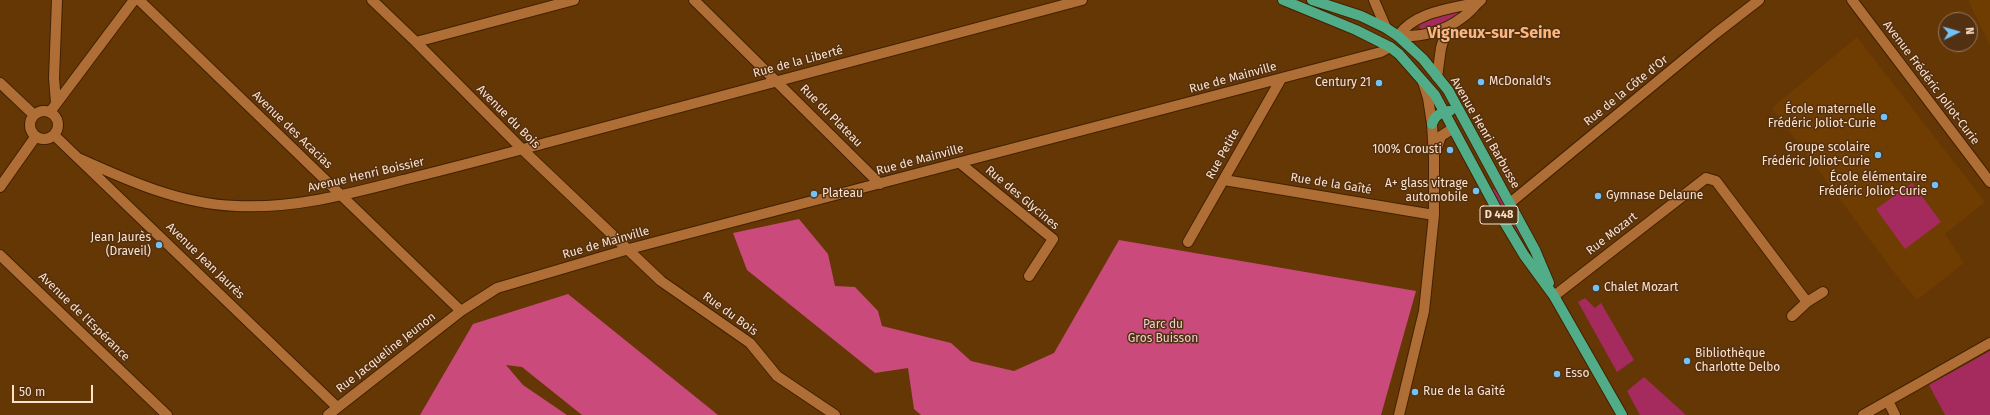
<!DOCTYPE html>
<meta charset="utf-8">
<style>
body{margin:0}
#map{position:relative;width:1990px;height:415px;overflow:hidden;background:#653705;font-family:"Fira Sans",sans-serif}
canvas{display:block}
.north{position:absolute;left:1938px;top:12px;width:40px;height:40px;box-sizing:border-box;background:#523112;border:1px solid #97775c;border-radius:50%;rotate:85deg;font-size:11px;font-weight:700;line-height:16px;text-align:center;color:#fee1cb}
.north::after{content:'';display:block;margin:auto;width:14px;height:18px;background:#73c1f5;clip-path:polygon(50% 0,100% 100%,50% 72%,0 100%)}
.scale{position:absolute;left:12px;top:385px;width:81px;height:18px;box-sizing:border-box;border:2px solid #fee1cb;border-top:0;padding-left:5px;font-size:12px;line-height:14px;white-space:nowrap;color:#fee1cb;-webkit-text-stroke:3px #523112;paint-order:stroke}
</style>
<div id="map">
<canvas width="1990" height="415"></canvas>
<div class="north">N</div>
<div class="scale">50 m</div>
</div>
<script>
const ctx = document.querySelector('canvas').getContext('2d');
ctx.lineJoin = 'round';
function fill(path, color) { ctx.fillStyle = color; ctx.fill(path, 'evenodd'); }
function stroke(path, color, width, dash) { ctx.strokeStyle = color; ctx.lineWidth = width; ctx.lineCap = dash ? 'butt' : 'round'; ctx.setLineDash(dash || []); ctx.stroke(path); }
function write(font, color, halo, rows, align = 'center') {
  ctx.font = font + ' "Fira Sans",sans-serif'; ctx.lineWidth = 3; ctx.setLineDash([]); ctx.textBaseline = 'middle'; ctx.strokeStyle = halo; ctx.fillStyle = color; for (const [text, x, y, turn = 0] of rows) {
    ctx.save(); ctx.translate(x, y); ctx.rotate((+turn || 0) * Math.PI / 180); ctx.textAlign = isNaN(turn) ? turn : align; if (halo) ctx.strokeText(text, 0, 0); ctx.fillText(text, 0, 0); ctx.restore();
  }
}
fill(new Path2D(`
 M1968,0H1990V46Z
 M1857,37L1985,202L1945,234L1964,263L1917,300L1899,279L1772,108Z`), '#6f3c02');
fill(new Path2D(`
 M1465,9L1450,22L1421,30L1419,25L1423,22Z
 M1912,183L1941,222L1905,249L1876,209Z
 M1494,189L1508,205L1531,253L1492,190Z
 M1585,298L1595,308L1601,303L1634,360L1617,372L1578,302Z
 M1990,351V415H1945L1929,385Z
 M1644,377L1686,415H1640L1627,391Z`), '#a52b5e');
fill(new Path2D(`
 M799,219L828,254L835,286L855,287L878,311L882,326L951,343L971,361L1014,371L1054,353L1119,240L1416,291L1381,415H921L914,409L908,368L875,373L747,270L733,233Z
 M568,294L718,415H582L522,367L506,365L523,385L567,415H420L473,324Z`), '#c94a7b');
const street = new Path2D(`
 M139,0L461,311
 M372,0L416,42L522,149L661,281L750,343L777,376L835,415
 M694,0L880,184
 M1374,0L1386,28
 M1852,0L1990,182
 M416,42L574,0
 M0,83L34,115
 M56,103L54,78L57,0
 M30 125a14 14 0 1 1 28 0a14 14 0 1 1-28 0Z
 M50,112L134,0
 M54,135L337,407
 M1436,151L1441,136L1452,129
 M78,158C129,181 180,204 236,206C296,209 353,193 411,178C460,166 508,153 557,140C732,93 907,46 1082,0
 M960,163L1053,239L1029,276
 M1224,180L1434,215
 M0,187L36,136
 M1510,203L1715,34L1759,0
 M1188,242L1281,79
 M0,255L167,415
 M1554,296L1706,178L1716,181L1807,302
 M1792,316L1807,302L1823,292
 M1888,401L1895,415
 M328,415L461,311L497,288L629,249L1381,52L1390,47
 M1399,415L1424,311L1434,215V157L1432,124L1428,98L1423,82
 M1863,415L1990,343`);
const secondary = new Path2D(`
 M1479,2C1452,9 1415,11 1398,36C1421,38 1445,31 1463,17C1470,12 1475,5 1481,0
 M1437,77L1441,48L1447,28`);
const primary = new Path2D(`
 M1283,0L1356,30L1390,47L1399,54L1435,95L1497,210L1524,255L1554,296L1622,415
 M1312,0L1361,16L1386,28L1398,36L1423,59L1448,90L1535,250L1549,283
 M1432,124C1434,116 1442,111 1450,111`);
stroke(street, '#422102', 12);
stroke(secondary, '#422102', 12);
stroke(primary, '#422102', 12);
stroke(street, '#af6e35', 10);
stroke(secondary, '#af6e35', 10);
stroke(primary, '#50ad87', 10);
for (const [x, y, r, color] of [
 [1481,82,4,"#73c1f5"],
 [1379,83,4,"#73c1f5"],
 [1884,117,4,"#73c1f5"],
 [1450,150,4,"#73c1f5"],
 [1878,155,4,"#73c1f5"],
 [1935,185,4,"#73c1f5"],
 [1476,191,4,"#73c1f5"],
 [814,194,4,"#73c1f5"],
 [1598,196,4,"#73c1f5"],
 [159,245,4,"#73c1f5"],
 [1596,288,4,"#73c1f5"],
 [1687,361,4,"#73c1f5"],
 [1557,374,4,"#73c1f5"],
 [1415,392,4,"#73c1f5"]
]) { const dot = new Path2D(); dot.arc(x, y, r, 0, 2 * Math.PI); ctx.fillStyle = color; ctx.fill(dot); stroke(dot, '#523112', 1.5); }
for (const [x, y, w] of [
 [1499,215,38]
]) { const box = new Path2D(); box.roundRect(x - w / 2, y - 9, w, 18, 3); ctx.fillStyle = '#523112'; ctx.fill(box); stroke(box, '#fee1cb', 1); }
write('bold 11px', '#fee1cb', null, [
 ["D 448",1499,215]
]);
write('12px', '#fee1cb', '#523112', [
 ["Rue de la Liberté",798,62,-15],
 ["Rue de Mainville",1233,78,-15],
 ["Avenue Frédéric Joliot-Curie",1931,83,53],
 ["Rue de la Côte d'Or",1626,91,-39],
 ["Rue du Plateau",831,116,45],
 ["Avenue du Bois",508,117,45],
 ["Avenue des Acacias",292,130,44],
 ["Avenue Henri Barbusse",1485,133,60],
 ["Rue Petite",1223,154,-61],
 ["Rue de Mainville",920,160,-15],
 ["Avenue Henri Boissier",366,175,-13],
 ["Rue de la Gaîté",1331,184,9],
 ["Rue des Glycines",1022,198,40],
 ["Rue Mozart",1612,234,-38],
 ["Rue de Mainville",606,243,-16],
 ["Avenue Jean Jaurès",205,261,44],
 ["Rue du Bois",730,314,36],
 ["Avenue de l'Espérance",84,317,44],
 ["Rue Jacqueline Jeunon",386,353,-38]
]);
write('12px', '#fee1cb', '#523112', [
 ["McDonald's",1489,82],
 ["Century 21",1371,83,"right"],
 ["École maternelle",1876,110,"right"],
 ["Frédéric Joliot-Curie",1876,124,"right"],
 ["Groupe scolaire",1870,148,"right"],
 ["Frédéric Joliot-Curie",1870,162,"right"],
 ["100% Crousti",1442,150,"right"],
 ["École élémentaire",1927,178,"right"],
 ["Frédéric Joliot-Curie",1927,192,"right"],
 ["A+ glass vitrage",1468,184,"right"],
 ["automobile",1468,198,"right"],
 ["Plateau",822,194],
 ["Gymnase Delaune",1606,196],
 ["Jean Jaurès",151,238,"right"],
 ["(Draveil)",151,252,"right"],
 ["Chalet Mozart",1604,288],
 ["Bibliothèque",1695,354],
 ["Charlotte Delbo",1695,368],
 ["Esso",1565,374],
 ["Rue de la Gaìté",1423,392]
], 'left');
write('12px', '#edcbd4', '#523112', [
 ["Parc du",1163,325],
 ["Gros Buisson",1163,339]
]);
write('bold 16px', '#fcb67d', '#523112', [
 ["Vigneux-sur-Seine",1494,34]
]);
</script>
